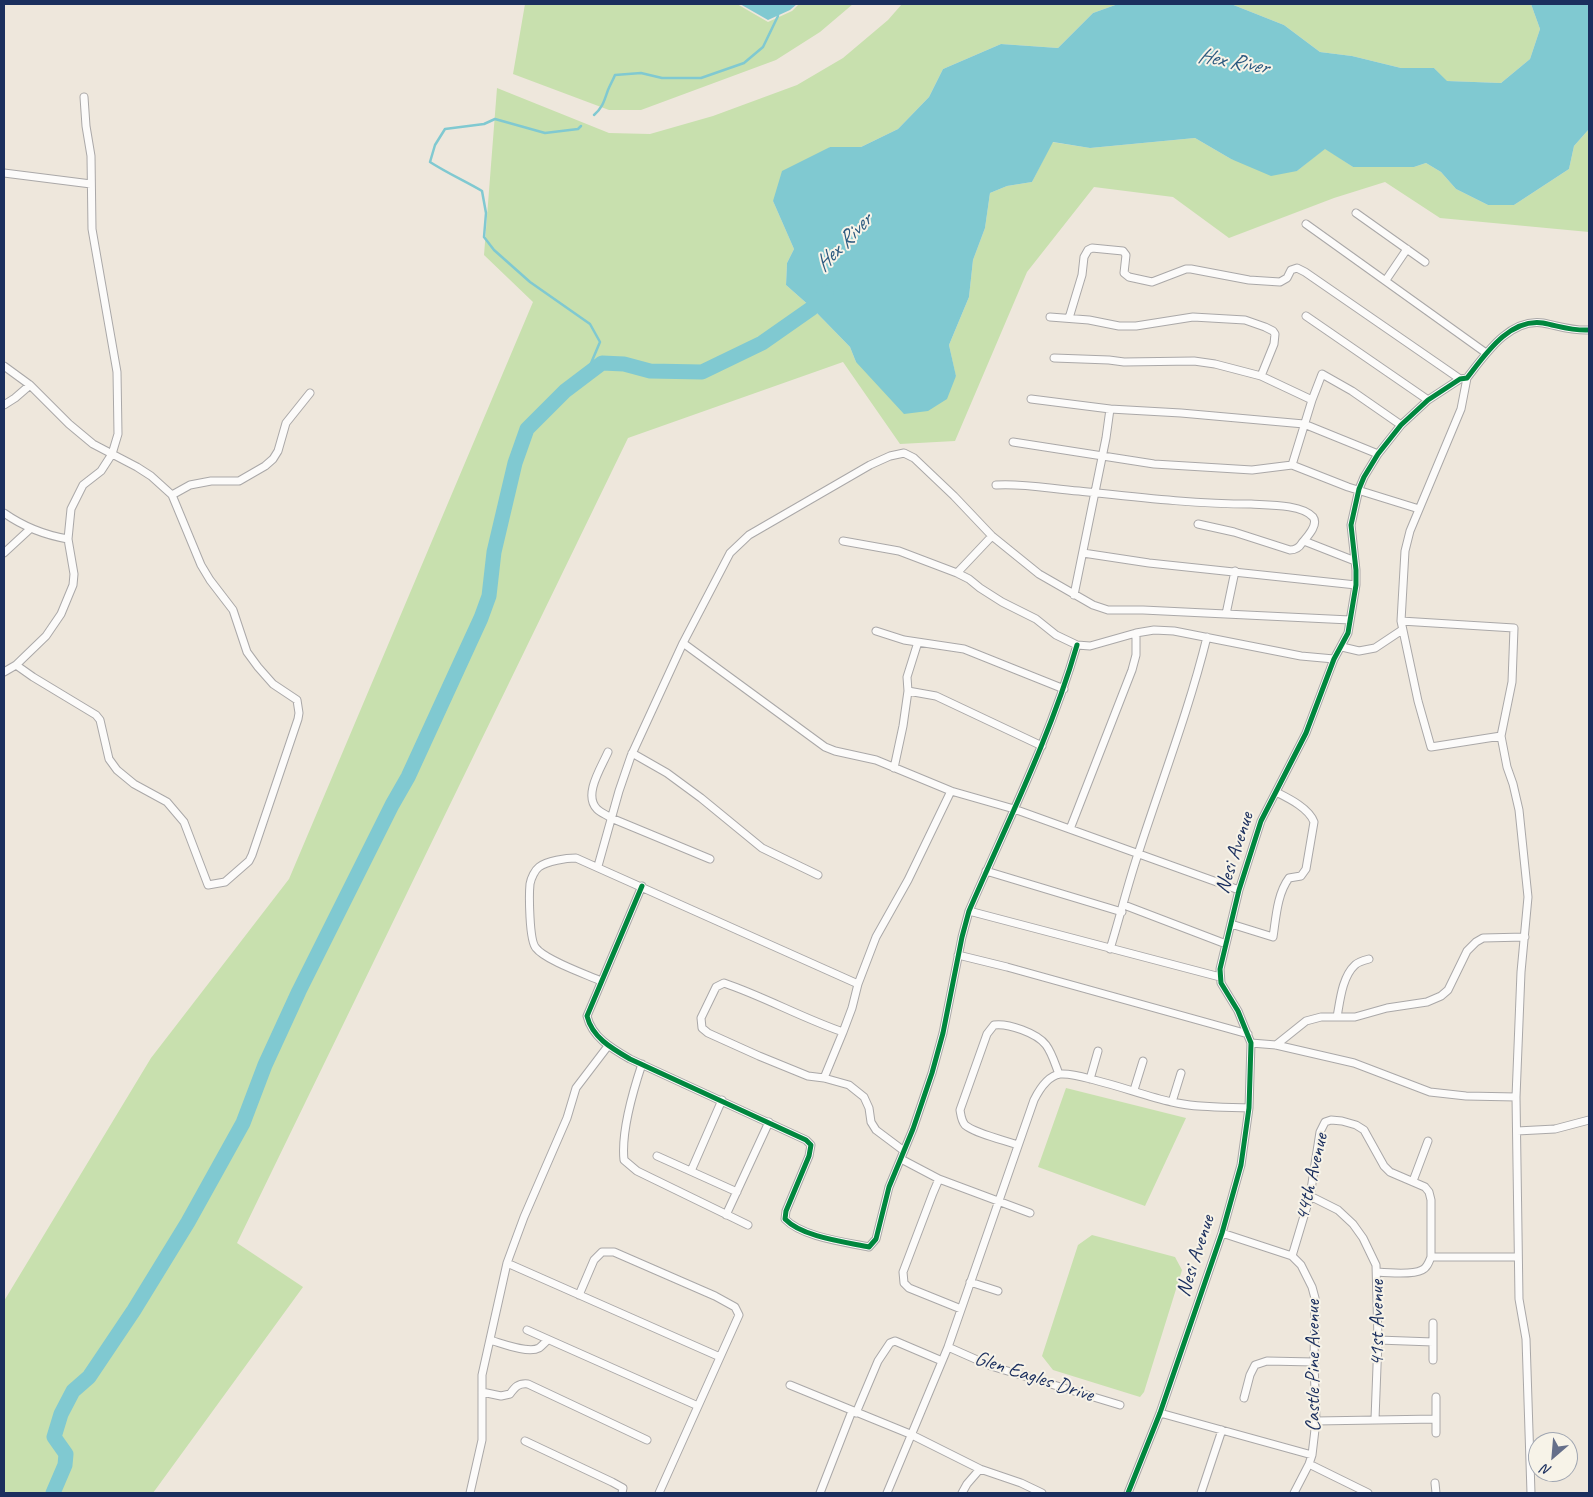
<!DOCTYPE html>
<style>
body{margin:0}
#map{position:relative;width:1593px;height:1497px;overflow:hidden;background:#eee7dc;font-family:Caveat,sans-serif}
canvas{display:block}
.frame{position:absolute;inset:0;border:5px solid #1b2f5e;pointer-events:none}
.north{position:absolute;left:1528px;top:1432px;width:50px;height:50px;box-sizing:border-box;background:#f7f3e8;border:1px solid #9fa5b1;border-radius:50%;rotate:207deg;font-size:14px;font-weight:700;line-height:20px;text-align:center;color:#1b2f5e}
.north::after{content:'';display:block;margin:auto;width:18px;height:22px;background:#656f8a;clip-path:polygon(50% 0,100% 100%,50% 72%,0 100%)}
</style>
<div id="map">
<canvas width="1593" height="1497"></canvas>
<div class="frame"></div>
<div class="north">N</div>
</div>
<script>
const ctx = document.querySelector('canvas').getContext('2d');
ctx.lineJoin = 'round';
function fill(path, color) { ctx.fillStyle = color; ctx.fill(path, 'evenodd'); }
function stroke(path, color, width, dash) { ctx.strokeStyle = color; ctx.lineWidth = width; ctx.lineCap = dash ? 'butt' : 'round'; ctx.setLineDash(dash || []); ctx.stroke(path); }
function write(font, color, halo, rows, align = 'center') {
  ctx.font = font + ' Caveat,sans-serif'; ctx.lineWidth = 4; ctx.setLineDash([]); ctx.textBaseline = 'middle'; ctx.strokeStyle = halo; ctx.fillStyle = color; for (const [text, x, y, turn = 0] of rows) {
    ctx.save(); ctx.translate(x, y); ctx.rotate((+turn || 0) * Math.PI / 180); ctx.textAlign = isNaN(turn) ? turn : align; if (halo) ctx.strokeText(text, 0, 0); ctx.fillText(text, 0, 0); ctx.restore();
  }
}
fill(new Path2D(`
 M525,4H737L768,22L792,11L799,4H853L820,32L776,60L641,110H609L513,74Z
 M902,4H1118L1093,13L1058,48L1001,44L943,69L929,97L898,129L861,147H830L773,201L794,249L787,263L786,285L812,308L850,347L856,362L956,377L949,345L969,297L973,260L985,228L990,193L1007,186L1032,182L1052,142L1090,148L1195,138L1231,159L1297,171L1325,148L1353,167H1414L1426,163L1441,172L1456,189L1488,205H1514L1569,169L1574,146L1589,129V232L1440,218L1385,182L1334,198L1229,238L1173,197L1094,187L1027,272L955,441L900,444L843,362L628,438L237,1243L303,1287L153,1493H4V1301L151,1058L289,879L533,302L484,255L497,88L609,133L650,134L713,116L797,85L843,58L888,20Z
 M1231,4H1531L1540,29L1530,59L1501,83L1446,81L1434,68H1401L1352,56L1320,52L1284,25Z
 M1066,1088L1186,1118L1145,1206L1038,1167Z
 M1092,1235L1175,1257L1182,1270L1144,1392L1140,1397L1053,1370L1042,1356L1078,1245Z`), '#c8e0ae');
fill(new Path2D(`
 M740,4H797L790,10L768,20Z
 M1118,4H1231L1284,25L1320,52L1352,56L1401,68H1434L1447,81L1501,83L1530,59L1540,29L1531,4H1589V129L1574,146L1569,169L1514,205H1488L1456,189L1441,172L1426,163L1414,167H1353L1325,149L1297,171L1271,176L1231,159L1195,138L1090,148L1053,142L1032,182L1007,186L990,193L985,228L973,260L969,297L949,345L956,376L947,399L928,411L904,414L856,362L850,347L812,308L786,285L787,263L794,249L773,201L782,171L830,147H861L898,129L929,97L943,69L1001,44L1058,48L1093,13Z`), '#80c9d1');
stroke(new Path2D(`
 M594,115C603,107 604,101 608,90C610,85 613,80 615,75L641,73L662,78H701L744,63L763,47L778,16
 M581,126L578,129L545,133L495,119L484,124L445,129L435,145L430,162C447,173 465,181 482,191L486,213L484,237L494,250L530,282L590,324L600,342L586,375`), '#80c9d1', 2.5);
stroke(new Path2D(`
 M53,1493L65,1465L66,1454L54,1437L61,1414L73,1391L89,1377L134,1310L188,1222L243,1123L265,1065L299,991L392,805L408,777L481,618L489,596L494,552L515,463L527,429L565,391L602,363L624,364L650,371L702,372L762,343L812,308L826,293`), '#80c9d1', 15);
const street = new Path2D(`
 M4,173L91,184
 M1356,213L1425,262
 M1306,224L1486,353
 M1386,280L1407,249
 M1306,316L1428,400
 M1050,317L1089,320L1119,326H1136L1193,317L1245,320L1265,327L1273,331L1275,334L1274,344L1261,376
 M1069,318L1082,275L1084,257L1088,250L1092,248L1123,251L1126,255L1124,273L1129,277L1152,282L1186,269H1191L1249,280L1280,282L1287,278L1291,270L1297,268L1305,272L1460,379
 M1054,358L1109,360L1124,362L1194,361L1215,364L1261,376L1312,400L1292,465
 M4,366L30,385L69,424L93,444L137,467L151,476L172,495L201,565L210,580L233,610L247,652L258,667L273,684L297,700L299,713L298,719L252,855L249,861L225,882L208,885L184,822L167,802L134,784L117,770L109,759L100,720L96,715L33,677L16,665
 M1467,378L1461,409L1410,531L1405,551L1401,621L1418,701L1431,747L1501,736
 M1031,399L1110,409L1181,413L1304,424L1378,454
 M1312,400L1322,374L1352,391L1401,425
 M4,405L15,398L30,385
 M1013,442L1154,464L1252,470L1292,465L1348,487L1419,509
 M996,485C1023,483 1052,489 1079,491C1136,497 1193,504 1251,504C1266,505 1302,504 1313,517C1319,525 1307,537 1302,543C1299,548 1295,550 1290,550L1234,532L1198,524
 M172,495L190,485L211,481H239L265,466L273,459L278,451L286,423L310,393
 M4,513C24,527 44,535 68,539
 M843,541L899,551L957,573L969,579L980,588L1002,602L1036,619L1056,635L1077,645L1090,646L1136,633L1154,630L1174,631L1301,656L1334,659
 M1304,541L1355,561
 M4,553L30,529
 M1083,553L1149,563L1356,585
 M957,573L992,536
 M1074,595L1106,438L1110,409
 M1226,614L1235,571
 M1401,621L1514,628L1512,682L1501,736L1507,767L1513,784L1519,810L1528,897L1521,972L1516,1097L1519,1299L1526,1339L1531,1493
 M876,631L904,640L964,649L1064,689
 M683,643L825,747L835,751L876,760L951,791L1014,809L1239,890
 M1342,647L1359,651L1375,648L1402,630
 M4,672L16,665L46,636L61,614L73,585L74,574L68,539L71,509L83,485L101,471L112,454L118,434L117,372L92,229L91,156L86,126L84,97
 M908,691L936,696L1042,746
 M608,752C601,768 583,795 597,809C601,813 607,815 611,818L710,859
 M632,753L667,773L701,798L762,848L818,875
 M894,768L903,726L908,691L907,677L918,642
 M1070,829L1132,670L1136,655V633
 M598,866L619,791L631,756L683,643L730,553L749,535L870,465L890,456L904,453L914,458L954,496L992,536L1039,574L1093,605L1108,610H1143L1350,620
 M986,871L1122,912
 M642,886L587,1016C592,1037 611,1048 630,1059L806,1140L811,1145L809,1156L786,1211L785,1219C802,1237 845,1242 869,1247L876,1239L889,1187L913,1129L932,1073L943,1033L962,937L969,911C1007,823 1050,738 1077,645
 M1124,905L1226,944
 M969,911L1220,977
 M1231,924L1273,937C1276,918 1277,894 1289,878L1301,876L1306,869L1314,822C1309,808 1288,798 1276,792
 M1110,949C1120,917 1128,883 1139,851C1162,780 1189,710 1207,637
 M958,955L1007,967L1248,1034
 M601,981C585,974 545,960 536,948C529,941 529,894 530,884C531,878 535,870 539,867C547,861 566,858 576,858L858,984
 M1337,1017C1340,1001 1342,977 1355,965C1358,962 1365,960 1369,959
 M843,1032C802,1018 765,997 724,983L716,987L701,1018L702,1028L708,1033L759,1056L808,1076L824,1078L849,1085L864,1097L869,1108L871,1122L876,1130L904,1151
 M1251,1043L1276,1045L1354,1063L1430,1092L1466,1096L1516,1097
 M1276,1045L1306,1021L1321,1017H1355L1387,1008L1427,1002L1441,996L1448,990L1467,951L1476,942L1483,938L1525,937
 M642,1064C633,1091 621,1132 624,1160L637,1171L748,1225
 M824,1078L843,1032L852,1008L858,984L876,937L908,880L951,791
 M1090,1079L1098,1051
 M1134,1090L1143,1061
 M1172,1102L1181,1073
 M1517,1131L1555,1129L1589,1120
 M1018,1145C1004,1140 976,1134 965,1125C961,1120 961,1115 960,1110L987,1034L994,1025C1008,1023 1037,1033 1046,1045C1052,1053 1055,1064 1059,1074
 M657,1156L737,1192
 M901,1159L939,1179
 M691,1171L722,1100
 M1413,1181L1428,1141
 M1310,1196L1338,1210L1353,1224L1363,1238L1376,1265L1378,1340L1375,1419
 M726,1215L769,1122
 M1222,1233L1292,1256L1301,1265L1312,1287L1315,1298L1314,1362L1316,1421L1312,1455L1309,1464L1294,1493
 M1292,1256L1310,1196L1320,1132L1325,1122L1331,1120L1342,1121L1356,1125L1364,1130L1384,1166L1390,1172L1425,1187L1429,1192L1431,1200V1257C1429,1262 1427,1268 1422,1270C1413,1275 1389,1273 1377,1272
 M1431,1257H1518
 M507,1263L720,1357
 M970,1282L998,1291
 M579,1295L594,1260L602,1252H614L715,1296L735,1307L739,1315L659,1493
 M961,1309L909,1288L904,1283L903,1272L933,1193L939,1179L1030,1213
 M1433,1323V1360
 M527,1330L698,1406
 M490,1340C501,1343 528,1354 539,1348C542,1346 545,1342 548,1340
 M1378,1340L1433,1342
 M948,1347L991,1366L1120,1405
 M790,1385L910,1434L980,1469
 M482,1392L501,1396L510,1394C515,1387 518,1383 528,1384L647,1440
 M1436,1397V1433
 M1244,1398L1250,1375L1255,1365L1267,1361L1314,1362
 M856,1413L878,1361L890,1343L895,1341L942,1361
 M1160,1413L1312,1455
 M1316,1421L1436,1419
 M525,1441L612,1482L623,1488L622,1493
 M1309,1464L1368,1493
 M1435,1483L1436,1493
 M470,1493L482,1440V1375L507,1263L524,1217L567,1118L576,1088L608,1046
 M820,1493L852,1411
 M887,1493L948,1347L1034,1100C1039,1090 1047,1076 1060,1074C1073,1073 1086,1078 1098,1081C1123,1087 1148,1097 1172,1102C1198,1108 1224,1107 1249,1108
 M962,1493L967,1484L980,1469L1021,1483L1042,1493
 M1128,1493L1160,1413L1222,1233L1241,1165L1249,1108L1251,1043L1238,1011L1221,983L1220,969L1239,890L1261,821L1306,733L1334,659L1348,633L1356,585V570L1351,525L1359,489L1364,477L1378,454L1401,425L1428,400L1460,379L1467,378C1485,355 1509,318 1543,323C1559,326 1572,331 1589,330
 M1201,1493L1222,1430`);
stroke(street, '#aaa8a8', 9);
stroke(street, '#fcfbfa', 7);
stroke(new Path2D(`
 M642,886L587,1016C592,1037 611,1048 630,1059L806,1140L811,1145L809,1156L786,1211L785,1219C802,1237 845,1242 869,1247L876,1239L889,1187L913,1129L932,1073L943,1033L962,937L969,911C1007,823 1050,738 1077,645
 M1128,1493L1160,1413L1222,1233L1241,1165L1249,1108L1251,1043L1238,1011L1221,983L1220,969L1239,890L1261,821L1306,733L1334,659L1348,633L1356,585V570L1351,525L1359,489L1364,477L1378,454L1401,425L1428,400L1460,379L1467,378C1485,355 1509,318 1543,323C1559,326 1572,331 1589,330`), '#00873e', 5);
write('21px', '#1b2f5e', '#f7f3e8', [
 ["Nesi Avenue",1235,853,-72],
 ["44th Avenue",1312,1177,-77],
 ["Nesi Avenue",1196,1256,-72],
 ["41st Avenue",1377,1323,-90],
 ["Castle Pine Avenue",1313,1366,-90],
 ["Glen Eagles Drive",1034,1377,18]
]);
write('italic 22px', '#2b597f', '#f7f3e8', [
 ["Hex River",1233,62,10],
 ["Hex River",844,243,-46]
]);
</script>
